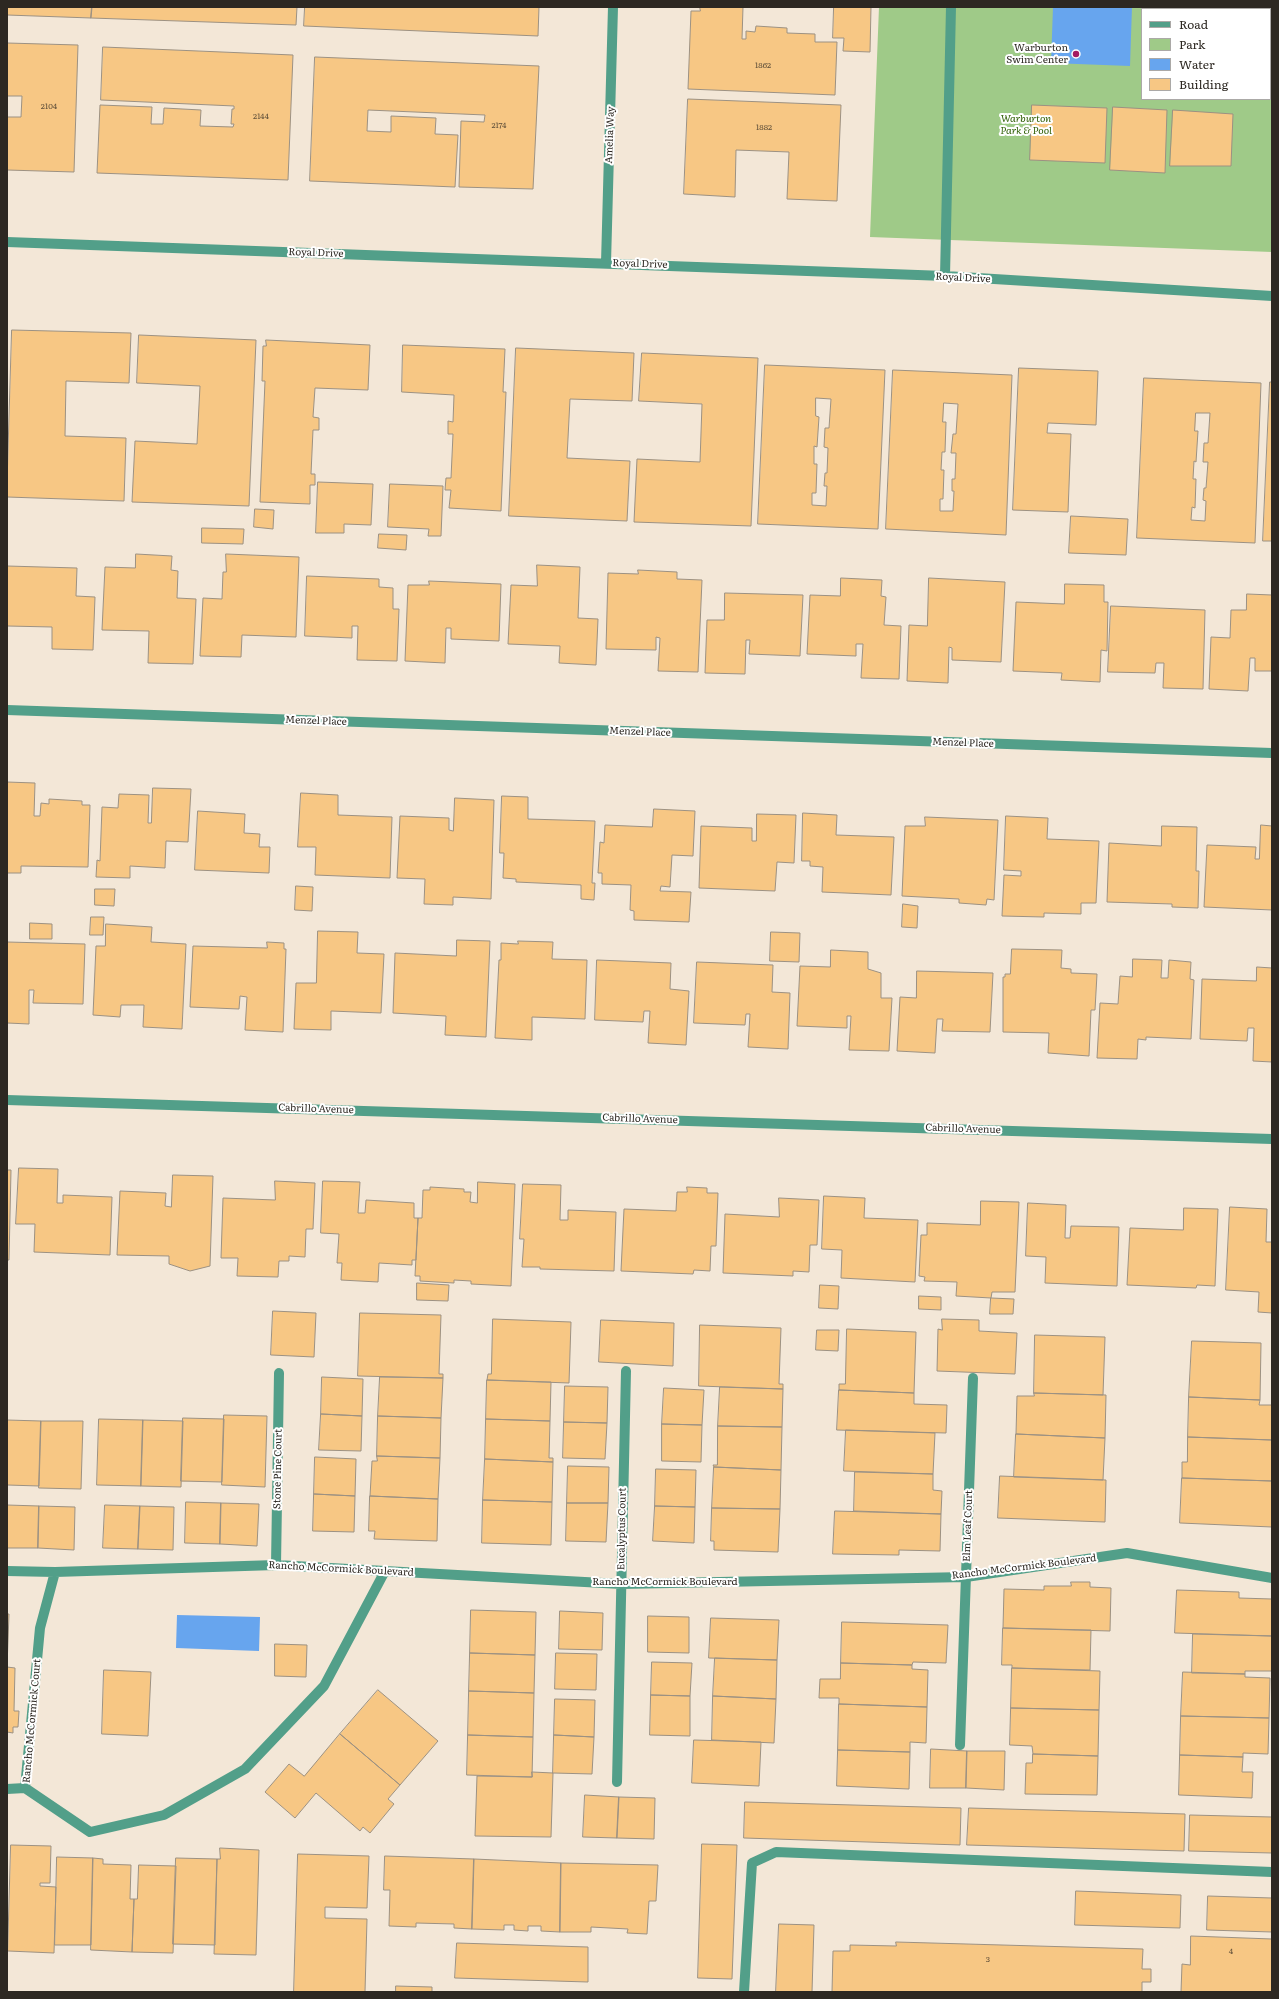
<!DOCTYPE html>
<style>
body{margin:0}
#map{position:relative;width:1279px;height:1999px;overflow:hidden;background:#f3e7d7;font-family:Literata,serif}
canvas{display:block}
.frame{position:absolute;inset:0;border:8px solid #2d2822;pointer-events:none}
.legend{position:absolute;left:1141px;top:8px;width:130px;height:92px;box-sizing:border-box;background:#fff;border:1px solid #aba9a7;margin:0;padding:5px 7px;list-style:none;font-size:12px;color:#2d2822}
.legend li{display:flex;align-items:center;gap:8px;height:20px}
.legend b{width:20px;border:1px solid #aba9a7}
</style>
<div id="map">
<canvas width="1279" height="1999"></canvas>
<div class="frame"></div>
<ul class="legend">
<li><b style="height:5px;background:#529f89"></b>Road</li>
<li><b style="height:11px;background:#9fca88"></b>Park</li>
<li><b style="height:11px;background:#67a5ee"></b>Water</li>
<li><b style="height:11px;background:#f7c784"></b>Building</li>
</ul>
</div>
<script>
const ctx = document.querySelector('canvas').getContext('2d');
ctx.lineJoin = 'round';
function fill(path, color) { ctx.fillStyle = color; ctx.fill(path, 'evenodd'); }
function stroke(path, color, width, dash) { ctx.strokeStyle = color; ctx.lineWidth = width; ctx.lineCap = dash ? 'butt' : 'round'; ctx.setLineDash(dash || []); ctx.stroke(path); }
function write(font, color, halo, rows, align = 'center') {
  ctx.font = font + ' Literata,serif'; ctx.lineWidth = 4; ctx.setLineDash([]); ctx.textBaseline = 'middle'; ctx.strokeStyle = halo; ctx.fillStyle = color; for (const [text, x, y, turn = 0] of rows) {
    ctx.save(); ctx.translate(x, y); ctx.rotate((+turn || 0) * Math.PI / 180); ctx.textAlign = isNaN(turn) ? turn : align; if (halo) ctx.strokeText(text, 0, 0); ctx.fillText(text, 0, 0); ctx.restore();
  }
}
fill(new Path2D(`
 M879,7H1272V252L870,237ZM1142,9H1270V99H1142Z`), '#9fca88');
fill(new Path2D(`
 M1053,7H1132L1130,66L1051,63Z
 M177,1615L260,1617L259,1651L176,1648Z`), '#67a5ee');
const building = new Path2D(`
 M7,7H92L91,18L7,15Z
 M92,7H297L296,25L91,18Z
 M305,7H539L538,36L304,26Z
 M700,7H743L742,39H746V31L755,32L756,26L787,28V33L815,34V42H837L835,95L688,89L691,11H700Z
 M834,7H871L870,52L843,51L844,38H833Z
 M7,43L78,45L74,172L7,170V117H21L22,96H7Z
 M103,47L293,55L288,180L97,173L100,105L152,107L151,124H163L164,108L201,110L200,126L233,127L234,124H231L232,109H234V106L101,100Z
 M315,57L539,66L533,189L459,187L461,121L484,122L485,115L368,110L367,131L391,132V116L436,118L435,134L458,135L455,187L310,181Z
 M688,99L841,105L837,201L787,199L789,152L736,150L735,197L684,194Z
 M1032,105L1107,108L1105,163L1030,160Z
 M1113,107L1167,110L1165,173L1110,170Z
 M1173,110L1233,114L1231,166H1170Z
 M12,330L131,333L129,383L66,381L65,436L126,438L124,501L7,497Z
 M139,335L256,340L249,506L132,502L135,441L197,444L200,386L137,383Z
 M266,340L370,345L368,390L315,388L313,417L319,418V430H313L311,474H315V485H310V504L260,502L265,381H262L263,346H266Z
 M403,345L505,349L503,392H506L501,511L449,508L451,490H445L446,478H451L453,434H448V421L453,422L454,395L402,392Z
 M516,348L634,353L632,401L570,399L567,458L630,461L627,521L509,516Z
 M642,353L758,358L751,526L634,522L637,459L700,462L702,404L639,401Z
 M765,365L885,370L878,529L758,524ZM816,398L831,399L829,428H825L824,447L828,448L827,473H825L824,486H827L826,506L812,505V493H816L817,464H814V446L817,447L819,417L816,416Z
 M1019,368L1098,371L1096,425L1048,423L1047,433L1071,434L1068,512L1013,510Z
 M893,370L1012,375L1006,535L886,529ZM944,403L958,404L956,434H953L951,453H956L955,479H952V491H954L953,511H940V499H943L944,470H941L942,452H945L946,422H943Z
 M1144,378L1261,383L1255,543L1137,538ZM1196,413H1210L1208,443H1204L1203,462H1208L1206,488H1204L1203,500L1206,501L1205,521L1191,520L1192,507L1195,508L1196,479H1193L1194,461L1196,462L1198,431H1195Z
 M1270,382H1272V541H1263Z
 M318,482L373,484L371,525L344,524V533H316Z
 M390,484L443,486L441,536H428L429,529L388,527Z
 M255,509L274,510L273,529L254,527Z
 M1071,516L1128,519L1126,555L1069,553Z
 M202,528L244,529L243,544L202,543Z
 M379,534L407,535L406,550L378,548Z
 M136,554L172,556L171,570L178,571L177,598L196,599L193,664L148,663L149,631L102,630L105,567L135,568Z
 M226,554L299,557L296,637L242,635L241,657L200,656L203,598L222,599L223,572H226Z
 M537,565L580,567L578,618L598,619L596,665L559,663L560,646L508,644L511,585L537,586Z
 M7,566L77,568L76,596L95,597L93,650L52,649V627L7,626Z
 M638,570L677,572V579L702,580L698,672L658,671L660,638L656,637V650L606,649L608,573L638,574Z
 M307,576L379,579V587L393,588V609H399L397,661L357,660L358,626H352V638L305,636Z
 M841,578L882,580L881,596L886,597L884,625L901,626L899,679L861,678L863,644H856V656L807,654L810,595L840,596Z
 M929,578L1005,582L1001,662L952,660V648L949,647L948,683L907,681L909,625L927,626Z
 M429,581L501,584L499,641L451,639V628H446L445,663L405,661L408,585H429Z
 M1065,584L1104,585V602H1108L1107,651L1101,650L1100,682L1061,680L1062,673L1013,671L1016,602L1064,604Z
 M725,593L803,595L800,656L749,654L750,640H746L745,674L705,673L707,620H724Z
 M1247,594L1272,595V671H1255V658H1250L1248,691L1209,689L1211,637L1230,638L1231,610H1246Z
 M1111,606L1205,610L1203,689L1163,688L1164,663H1156L1155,673L1108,672Z
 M7,782L35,783L34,816H40L41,803L49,804V799L82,801V805H90L88,867L21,866V873H7Z
 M153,788L191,789L188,842L166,841L165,868L130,866V878L96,877L97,860L100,861L102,807L118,808L119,794L149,795L148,823H151Z
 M301,793L338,795V815L392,817L390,878L315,875L316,847H298Z
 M502,796L528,797V819L595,821L592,883H595L594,900L581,899V885L516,882V879L503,878L504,853H500Z
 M455,798L494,800L491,899L453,897V905L424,904L425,879L397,878L400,816L449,818V830L453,831Z
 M654,809L695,811L693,856L672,855L670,887L661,886L660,891L691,892L689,922L634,920V911L630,910L631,885L602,884V873H598L600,842L604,843L605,825L652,827Z
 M198,811L245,814L244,833L260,834L259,847H270L269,873L195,870Z
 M803,813L837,815L836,835L894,837L891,895L822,892L823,867L810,866V861H802Z
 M757,814L796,815L794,863L777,862L775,891L699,888L701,826L752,828V841H756Z
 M1006,816L1048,818L1047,839L1099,841L1096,903H1081V914L1044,913V917L1002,916L1004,875L1021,876V871L1004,870Z
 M925,817L998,820L994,900L987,899L986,905L959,903V899L902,896L905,826H925Z
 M1261,825L1272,826V910L1204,907L1207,845L1256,847L1255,859H1259Z
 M1162,826L1197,827L1196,871H1199L1198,908L1172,907V904L1107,902L1109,843L1161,846Z
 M296,886L313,887L312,911L295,910Z
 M95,889H115L114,906L95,905Z
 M903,904L918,906L917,928L902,927Z
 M91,917H104L103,935H90Z
 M30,923L52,924V939H30Z
 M106,924L152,927L151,942L186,944L182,1029L143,1027L144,1005H121L120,1017L93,1015L96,946H105Z
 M318,931L358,932L357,953L384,954L381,1013L331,1011V1030L294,1029L296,983H316Z
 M771,932L800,933L799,962L770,961Z
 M457,940L490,941L486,1037L445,1035L446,1016L393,1013L395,953L456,956Z
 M518,941L553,942L552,959L587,960L585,1019L532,1017V1040L495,1038L499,960H501V943L518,944Z
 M7,942L85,944L83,1004L33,1003L34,990H29V1024L7,1023Z
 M267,942L284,943V949H286L283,1032L245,1030L247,997L240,996L239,1009L190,1007L193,946L267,948Z
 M1012,949L1062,950L1061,968L1071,969V973L1097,974L1095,1010H1091L1089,1056L1048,1053L1049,1033L1003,1032V977H1005V974H1010Z
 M831,950L868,952V969L881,973V998H892L889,1051L849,1050L851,1016H847V1028L797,1026L800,966L830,967Z
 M1133,959L1162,960L1161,978H1168L1169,960L1191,962L1190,979L1194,980L1191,1039L1146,1037V1040L1138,1039L1137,1059L1097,1058L1100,1003L1118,1004L1120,976L1132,977Z
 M597,960L671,963L670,989L689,991L686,1045L648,1043L650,1011H644L643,1022L595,1020Z
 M697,962L773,965L772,992L790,993L788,1049L748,1047L750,1014H746L745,1025L694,1023Z
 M1257,967L1272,968V1062L1253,1061L1254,1028H1248L1247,1041L1200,1039L1202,979L1256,981Z
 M917,971L993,973L990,1032L942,1031L943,1019H937L935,1053L897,1051L900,997L916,998Z
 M19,1168L58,1169L57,1203H63V1195L112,1197L110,1255L34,1252L35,1224H16Z
 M7,1170H11L9,1260H7Z
 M173,1175L213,1176L210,1266L190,1271L169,1264V1256L117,1255L120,1191L166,1193L165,1206L171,1207Z
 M275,1181L315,1183L313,1229H306L305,1257L289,1256V1261H279L278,1277L237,1276L238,1258H221L223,1198L275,1200Z
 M323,1181L360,1182L358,1213H365L366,1200L414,1203V1218H418L416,1260H412V1265L379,1263L378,1282L341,1280L342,1263H337L339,1234L321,1233Z
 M478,1182L515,1184L511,1286L471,1284V1281L454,1280V1283L420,1281V1276H415L418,1218H422L423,1190H430V1187L464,1189V1192H471L470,1202L477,1203Z
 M523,1184L561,1185L560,1220H568V1210L616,1212L614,1271L540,1269V1267H522L524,1239H520Z
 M687,1187L707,1188V1193H718L716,1246H711L710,1271L694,1270L693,1274L621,1271L624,1209L676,1211L677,1192H687Z
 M824,1196L865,1198L864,1218L918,1220L915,1282L841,1278L842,1250L822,1249Z
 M779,1198L819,1200L817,1245H810L809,1272L793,1271V1276L723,1273L725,1214L779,1217Z
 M981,1201L1019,1202L1015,1292H992L991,1298L956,1296L957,1282L924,1281L925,1277L919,1276L921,1235H927V1223L980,1225Z
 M1028,1203L1066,1205L1065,1238H1070L1071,1226L1119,1227L1117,1286L1045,1283L1046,1257L1026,1256Z
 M1230,1207L1267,1209L1266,1242H1272V1313L1258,1312L1259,1292L1226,1290Z
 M1184,1208L1218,1209L1215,1286L1197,1285L1196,1288L1127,1285L1130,1228L1183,1230Z
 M417,1283L449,1285L448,1301L417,1300Z
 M820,1285L839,1286L838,1309L819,1308Z
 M919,1296L941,1297V1310L919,1309Z
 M991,1298L1014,1299L1013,1314H990Z
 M273,1311L316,1313L314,1357L271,1355Z
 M360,1313L441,1315L439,1374H443V1378L358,1376Z
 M493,1319L571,1322L569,1383L487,1380L488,1374H491Z
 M942,1319L979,1320V1331L1017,1333L1015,1374L937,1371L938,1329L942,1330Z
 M601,1320L674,1323L673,1366L599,1362Z
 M700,1325L781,1328L779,1384H783V1389L699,1386Z
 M847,1329L916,1332L914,1393L839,1390V1384H845Z
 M817,1330H839L838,1351L816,1350Z
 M1035,1335L1105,1337L1103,1395L1034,1393Z
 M1192,1341L1261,1343L1260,1400L1189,1397Z
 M322,1377L363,1379L362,1416L321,1414Z
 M380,1377L443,1378L441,1418L378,1416Z
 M487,1380L551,1382L550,1421L486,1419Z
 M565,1386L608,1387L607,1423L564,1422Z
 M720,1387L783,1389L782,1427L718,1426Z
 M664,1388L704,1390L702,1425L662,1424Z
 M839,1390L914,1393V1404L947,1405L946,1433L837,1430Z
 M1034,1393L1106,1395L1105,1438L1016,1434L1017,1396H1034Z
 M1189,1397L1260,1400L1259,1405H1272V1440L1188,1437Z
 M321,1414L362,1416L361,1451L319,1450Z
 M224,1415L267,1416L265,1487L222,1485Z
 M378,1416L441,1418L440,1458L377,1456Z
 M183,1418L224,1419L222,1482L181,1481Z
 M99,1419L143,1420L141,1486L97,1485Z
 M486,1419L550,1421L549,1458H553V1462L485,1459Z
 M7,1420L41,1421L39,1486L7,1485Z
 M143,1420L183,1421L181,1487L141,1486Z
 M41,1421H83L81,1489L39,1488Z
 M564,1422L607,1423L605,1459L563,1458Z
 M662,1424L702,1425L701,1462L662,1461Z
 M718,1426L782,1427L781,1470L714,1467L713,1465H717Z
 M846,1430L935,1433L933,1474L844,1471Z
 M1016,1434L1105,1438L1103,1480L1014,1477Z
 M1188,1437L1272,1440V1481L1182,1478V1462H1187Z
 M377,1456L440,1458L438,1499L370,1496L372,1461H377Z
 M315,1457L356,1459L355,1496L314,1494Z
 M485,1459L553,1462L552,1502L483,1500Z
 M568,1466L609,1467L608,1503H567Z
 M714,1467L781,1470L780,1509L712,1508Z
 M656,1469L696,1470L695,1507L655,1506Z
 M855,1472L933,1474V1490L942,1491L941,1514L854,1511Z
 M1000,1476L1106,1480L1105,1522L998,1518Z
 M1182,1478L1272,1481V1527L1180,1523Z
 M314,1494L355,1496L354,1532L313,1531Z
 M370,1496L438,1499L437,1541L374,1539L375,1531H369Z
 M483,1500L552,1502L551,1545L482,1543Z
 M186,1502L221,1503L220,1544L185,1543Z
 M221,1503L259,1504L257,1546L220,1544Z
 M567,1503H608L606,1542L566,1541Z
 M7,1505L39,1506L38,1548H7Z
 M105,1505L140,1506L138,1549L103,1548Z
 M39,1506L75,1507L74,1550L38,1548Z
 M140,1506L174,1507L173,1550L138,1549Z
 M655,1506L695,1507L694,1543L653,1541Z
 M712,1508L780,1509L778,1552L714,1550V1541H711Z
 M835,1511L941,1514L940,1551L899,1550V1555L833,1554Z
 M1071,1582H1090V1587L1111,1588L1110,1631L1003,1628L1004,1589L1044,1590V1586H1071Z
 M1177,1590L1239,1592V1598L1272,1599V1636L1175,1633Z
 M471,1610L536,1612L535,1655L470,1653Z
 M560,1611L603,1613L602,1650L559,1649Z
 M7,1614H9L7,1667L15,1668L14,1711H19L18,1727H13V1733L7,1732Z
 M648,1616L689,1617V1653L648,1652Z
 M711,1618L779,1620L777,1660L709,1658Z
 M842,1622L948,1625L946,1663L913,1662L912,1665L841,1663Z
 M1003,1628L1091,1630L1090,1670L1012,1668V1665H1002Z
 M1193,1634L1272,1636V1671H1245V1674L1192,1673Z
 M275,1644L307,1645L306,1677L275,1676Z
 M470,1653L535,1655L534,1693L469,1691Z
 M556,1653L597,1654L596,1690L555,1689Z
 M715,1658L777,1660L776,1699L713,1696Z
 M652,1662L692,1663L690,1696L651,1695Z
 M841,1663L912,1665V1669L928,1670L927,1707L839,1704V1698H819L820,1679H840Z
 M1012,1668L1100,1671L1099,1710L1011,1708Z
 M104,1670L151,1672L148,1736L102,1734Z
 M1183,1672L1245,1674V1677L1270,1678L1269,1718L1181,1716Z
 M378,1690L438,1741L400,1785L340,1734Z
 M469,1691L534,1693L533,1737L468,1735Z
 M651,1695L690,1696V1736L650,1735Z
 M713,1696L776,1699L774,1743L712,1740Z
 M555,1699L595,1700L594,1737L554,1735Z
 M839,1704L927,1707L926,1743L910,1742V1752L838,1750Z
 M1011,1708L1099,1710L1098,1756L1033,1754L1032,1746L1010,1745Z
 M1181,1716L1269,1718L1268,1754L1243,1753V1757L1180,1755Z
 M340,1734L400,1785L388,1799L394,1804L370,1833L363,1827L360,1831L316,1793L295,1818L265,1792L289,1764L304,1776Z
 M468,1735L533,1737L532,1777L467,1775Z
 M554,1735L594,1737L592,1774L553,1773Z
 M694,1740L761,1742L759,1786L692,1783Z
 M931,1749L967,1751L966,1788H930Z
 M838,1750L910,1752L909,1789L837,1786Z
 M967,1751H1005L1004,1790L966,1788Z
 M1033,1754L1098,1756L1097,1795L1025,1794L1026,1763H1032Z
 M1180,1755L1243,1757L1242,1772H1253L1252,1798L1179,1795Z
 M532,1772L553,1773L551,1837L475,1836L477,1776L532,1777Z
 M585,1795L619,1797L617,1838L583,1837Z
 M619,1797L655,1798L654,1839L617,1838Z
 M745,1802L961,1808L960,1845L744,1838Z
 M969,1808L1185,1814L1184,1851L967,1845Z
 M1190,1815L1272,1817V1853L1189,1851Z
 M702,1844L737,1845L732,1979L698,1978Z
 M11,1845L51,1846L50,1883H40V1886L56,1887L54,1953L8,1951Z
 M220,1848L259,1850L256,1955L214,1954L217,1859H220Z
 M298,1854L369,1856L367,1908L325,1907V1918L367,1919L365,1992H294Z
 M385,1856L474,1859L472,1929L454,1928V1924L416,1923V1927L389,1926L390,1890H384Z
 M57,1857L93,1858L91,1945H55Z
 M93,1858L103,1859V1864L131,1865L130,1899H134L132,1952L91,1950Z
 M176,1858L217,1859L215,1945L173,1944Z
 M474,1859L561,1863L560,1932L541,1931V1926H528V1931L514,1930V1925H504V1930L472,1929Z
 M561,1863L658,1865L656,1901H649L647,1934L627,1933L628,1929L591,1927V1932H560Z
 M139,1865L176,1866L173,1953L132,1952L134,1899H137Z
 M1076,1891L1181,1895L1180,1928L1075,1925Z
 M1208,1896L1272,1898V1932L1207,1930Z
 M779,1924L814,1925L812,1992H776Z
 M1191,1936L1272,1939V1992H1181L1182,1964L1190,1965Z
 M896,1942L1143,1949L1142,1969H1151V1982H1142V1992H832L833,1951H850V1945L896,1946Z
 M457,1943L588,1947V1982L455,1978Z
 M396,1986L432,1987V1992H396Z`);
fill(building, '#f7c784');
stroke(building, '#9c9182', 1);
stroke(new Path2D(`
 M7,242L945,276L1272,296
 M606,263L613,7
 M945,276L951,7
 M7,710L1272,753
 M7,1100L1272,1139
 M276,1565L279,1373
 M7,1571L55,1572L276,1565L621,1584L966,1577L1127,1553L1272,1578
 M55,1572L40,1628L25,1788L90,1832L164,1815L245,1769L324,1686L385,1571
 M960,1745L973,1378
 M617,1782L626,1371
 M7,1789L25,1788
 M744,1992L752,1863L776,1852L1272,1872`), '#529f89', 10);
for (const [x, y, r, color] of [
 [1076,54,4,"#a41a62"]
]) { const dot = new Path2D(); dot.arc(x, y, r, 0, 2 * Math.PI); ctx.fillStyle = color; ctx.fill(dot); stroke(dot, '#fff', 1.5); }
write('8px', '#60503a', null, [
 ["1862",763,66],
 ["2104",49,107],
 ["2144",261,117],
 ["2174",499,126],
 ["1882",764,128],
 ["4",1231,1952],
 ["3",988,1960]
]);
write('10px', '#2d2822', '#fff', [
 ["Warburton",1068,48],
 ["Swim Center",1068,60]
], 'right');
write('italic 10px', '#2d5d02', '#fff', [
 ["Warburton",1026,119],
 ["Park & Pool",1026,131]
]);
write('10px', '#2d2822', '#fff', [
 ["Amelia Way",610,135,-88],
 ["Royal Drive",316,253,2],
 ["Royal Drive",640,264,2],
 ["Royal Drive",963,278,3],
 ["Menzel Place",316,721,2],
 ["Menzel Place",640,732,2],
 ["Menzel Place",963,743,2],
 ["Cabrillo Avenue",316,1109,2],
 ["Cabrillo Avenue",640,1119,2],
 ["Cabrillo Avenue",963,1129,2],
 ["Stone Pine Court",278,1469,-89],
 ["Elm Leaf Court",968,1526,-88],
 ["Eucalyptus Court",622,1529,-89],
 ["Rancho McCormick Boulevard",1024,1567,-7],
 ["Rancho McCormick Boulevard",341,1569,3],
 ["Rancho McCormick Boulevard",665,1582],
 ["Rancho McCormick Court",32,1721,-85]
]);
</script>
